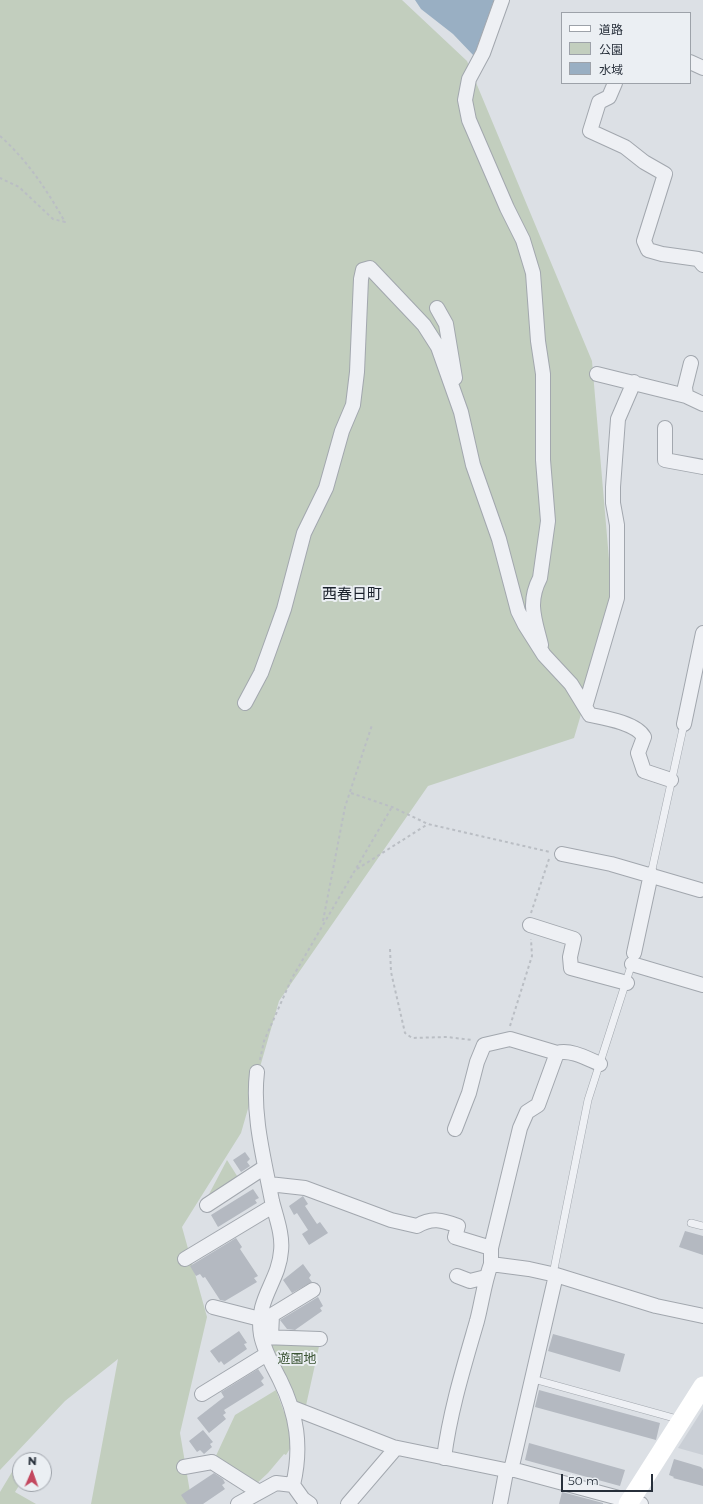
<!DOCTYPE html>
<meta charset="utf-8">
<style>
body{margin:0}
#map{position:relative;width:703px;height:1504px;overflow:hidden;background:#dce0e5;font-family:Montserrat,"Noto Sans JP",sans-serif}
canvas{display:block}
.legend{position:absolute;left:561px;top:12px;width:130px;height:72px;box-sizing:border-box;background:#ebeff3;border:1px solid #9da2a9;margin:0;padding:5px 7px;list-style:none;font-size:12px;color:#272f3a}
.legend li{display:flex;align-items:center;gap:8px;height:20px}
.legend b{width:20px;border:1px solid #9da2a9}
.north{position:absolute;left:12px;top:1452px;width:40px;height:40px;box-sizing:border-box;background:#ebeff3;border:1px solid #9da2a9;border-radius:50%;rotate:2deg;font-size:11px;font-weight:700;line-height:16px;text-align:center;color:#272f3a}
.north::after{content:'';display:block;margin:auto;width:14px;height:18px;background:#c3485f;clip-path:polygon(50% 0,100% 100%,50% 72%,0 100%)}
.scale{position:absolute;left:561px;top:1474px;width:92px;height:18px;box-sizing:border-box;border:2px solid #272f3a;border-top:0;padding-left:5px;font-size:12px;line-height:14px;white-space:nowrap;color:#272f3a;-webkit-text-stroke:3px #ebeff3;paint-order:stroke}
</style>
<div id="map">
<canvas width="703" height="1504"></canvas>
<ul class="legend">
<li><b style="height:5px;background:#fff"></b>道路</li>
<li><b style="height:11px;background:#c2cebe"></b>公園</li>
<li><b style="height:11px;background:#99afc3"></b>水域</li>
</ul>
<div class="north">N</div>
<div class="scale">50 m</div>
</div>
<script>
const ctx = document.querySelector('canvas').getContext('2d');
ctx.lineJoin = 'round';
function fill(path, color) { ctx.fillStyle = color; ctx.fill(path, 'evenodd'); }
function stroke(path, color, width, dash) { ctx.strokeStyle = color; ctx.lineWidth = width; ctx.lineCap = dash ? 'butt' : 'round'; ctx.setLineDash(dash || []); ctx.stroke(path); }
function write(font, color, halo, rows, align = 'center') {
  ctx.font = font + ' Montserrat,"Noto Sans JP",sans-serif'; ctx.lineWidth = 4; ctx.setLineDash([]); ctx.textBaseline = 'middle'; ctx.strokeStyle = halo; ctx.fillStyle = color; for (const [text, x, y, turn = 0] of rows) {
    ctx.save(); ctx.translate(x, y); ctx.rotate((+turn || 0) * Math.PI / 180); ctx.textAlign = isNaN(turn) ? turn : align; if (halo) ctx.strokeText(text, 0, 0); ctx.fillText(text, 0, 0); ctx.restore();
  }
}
fill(new Path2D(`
 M703,1409V1455L678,1448Z`), '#cacfd6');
fill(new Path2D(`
 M0,0H402L467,61L592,361L613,606L574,738L428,786L279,1001L241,1133L182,1227L207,1317L180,1433L192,1504H91L118,1359L65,1401L0,1470Z
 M227,1160L239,1179L207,1198Z
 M269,1340L320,1342L305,1410L297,1408Z
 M276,1390L284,1412H288L291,1447L286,1455L284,1454L268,1473L254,1486L214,1460L235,1415Z
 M21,1457L27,1460H20V1484L15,1492L36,1504H0V1492Z`), '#c2cebe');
fill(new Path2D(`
 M415,0H494L474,56L453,34L421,9Z`), '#99afc3');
fill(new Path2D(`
 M245,1152L250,1159L247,1162L250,1166L241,1172L233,1160Z
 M253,1189L259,1198L255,1200L257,1203L218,1227L211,1215Z
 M303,1196L308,1204L305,1206L317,1224L320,1222L328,1233L309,1245L302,1234L308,1230L297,1213L294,1215L289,1206Z
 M685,1231L703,1236V1255L679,1247Z
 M236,1238L242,1247L240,1249L258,1276L254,1278L257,1282L225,1301L220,1300L205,1277L203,1278L200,1274L196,1276L190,1266Z
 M303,1264L311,1275L309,1278L312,1282L292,1293L283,1280Z
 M318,1297L323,1306L320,1308L322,1311L295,1330L287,1329L280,1320Z
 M239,1331L247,1343L244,1344L247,1349L224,1365L221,1361L219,1363L210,1351Z
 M553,1334L625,1354L620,1372L548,1351Z
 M258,1369L264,1378L261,1381L264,1385L224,1410L226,1413L223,1415L226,1419L209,1433L197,1418L224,1397L221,1392Z
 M539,1390L660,1423L656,1440L535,1407Z
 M203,1430L213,1442L210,1444L212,1447L204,1454L200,1450L197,1452L189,1441Z
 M529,1443L625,1470L620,1486L525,1460Z
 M674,1459L701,1467L703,1469V1486L673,1478L674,1477L669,1475Z
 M214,1473L223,1479L225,1483L222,1485L225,1489L203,1504H187L181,1495Z
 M562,1492L603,1503V1504H559Z`), '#b4b9c1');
const lane = new Path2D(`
 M651,874L684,724
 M691,1223L703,1226
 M556,1275L554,1269L588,1100L632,963
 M533,1379L681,1420`);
const street = new Path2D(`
 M502,0L483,53L469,79L465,100L469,120L507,208L523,240L533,273L538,341L543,374V460L548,521L540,578C527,603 535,620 541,645
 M690,62L703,68
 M615,83L609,97L599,102L590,131L625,147L644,162L665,174L644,241L648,250L662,254L698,259L703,265
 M437,308L446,324L455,378
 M691,363L685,387L686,396L703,404
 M597,374L686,396
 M665,428V460L703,467
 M245,703L261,673L269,651L284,609L304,533L326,488L342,431L353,405L357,372L361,279L363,270L370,268L424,325L438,347L461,412L473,465L499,539L518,611L525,625L544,655L571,684L590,715C605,718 636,723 644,737L638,753L644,771L671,780
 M585,707L617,598V525L613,503V487L618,419L634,382
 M684,724L703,633
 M562,854L611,864L700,890
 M530,925L574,939L570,957L571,968L627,983
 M634,953L651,874
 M632,964L703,985
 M257,1072C252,1115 264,1159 272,1201C276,1217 283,1235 281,1251C279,1282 255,1299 261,1335C264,1351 273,1366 280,1380C297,1414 302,1447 293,1485L303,1499L310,1504
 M455,1129L469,1093L477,1062L484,1045L510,1039L557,1053
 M269,1184L305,1188L391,1220L417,1226C432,1217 442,1220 458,1226L455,1237L491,1248
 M207,1205L265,1167
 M185,1259L273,1206
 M556,1275L656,1306L703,1316
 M457,1276L470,1281L486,1277
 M213,1307L260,1319
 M262,1337L320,1339
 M271,1337L272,1315L313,1290
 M202,1394L267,1354
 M293,1408L393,1447L505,1470H515L641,1504
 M444,1458C450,1411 464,1366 477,1321C482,1302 484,1283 491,1264
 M184,1467L212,1462L259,1492
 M238,1504L276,1483L293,1485
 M348,1504L396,1448
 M500,1504L506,1472L512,1466L556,1275L529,1269L491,1264V1248L520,1128L527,1112L538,1105L557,1053C571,1049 588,1059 600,1064`);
stroke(lane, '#a2a7ae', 8);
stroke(street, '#a2a7ae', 16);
stroke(new Path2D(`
 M0,136C27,160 47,190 65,222L53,219L19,187L0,178
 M351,793L392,807L428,824L550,852
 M357,869L428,824
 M531,913L549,859
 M323,921L345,807L372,725
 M390,949L391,972L405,1033L412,1038L447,1037L472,1040
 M510,1026L532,956L531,939
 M260,1060L264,1041L292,978L392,807`), '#babec4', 2, [3, 3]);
stroke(lane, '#eef0f4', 7);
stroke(street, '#eef0f4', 14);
stroke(new Path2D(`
 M628,1504L703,1386`), '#fff', 19);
write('13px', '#3c5535', '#ebeff3', [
 ["遊園地",297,1359]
]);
write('15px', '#19202b', '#ebeff3', [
 ["西春日町",352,595]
]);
</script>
